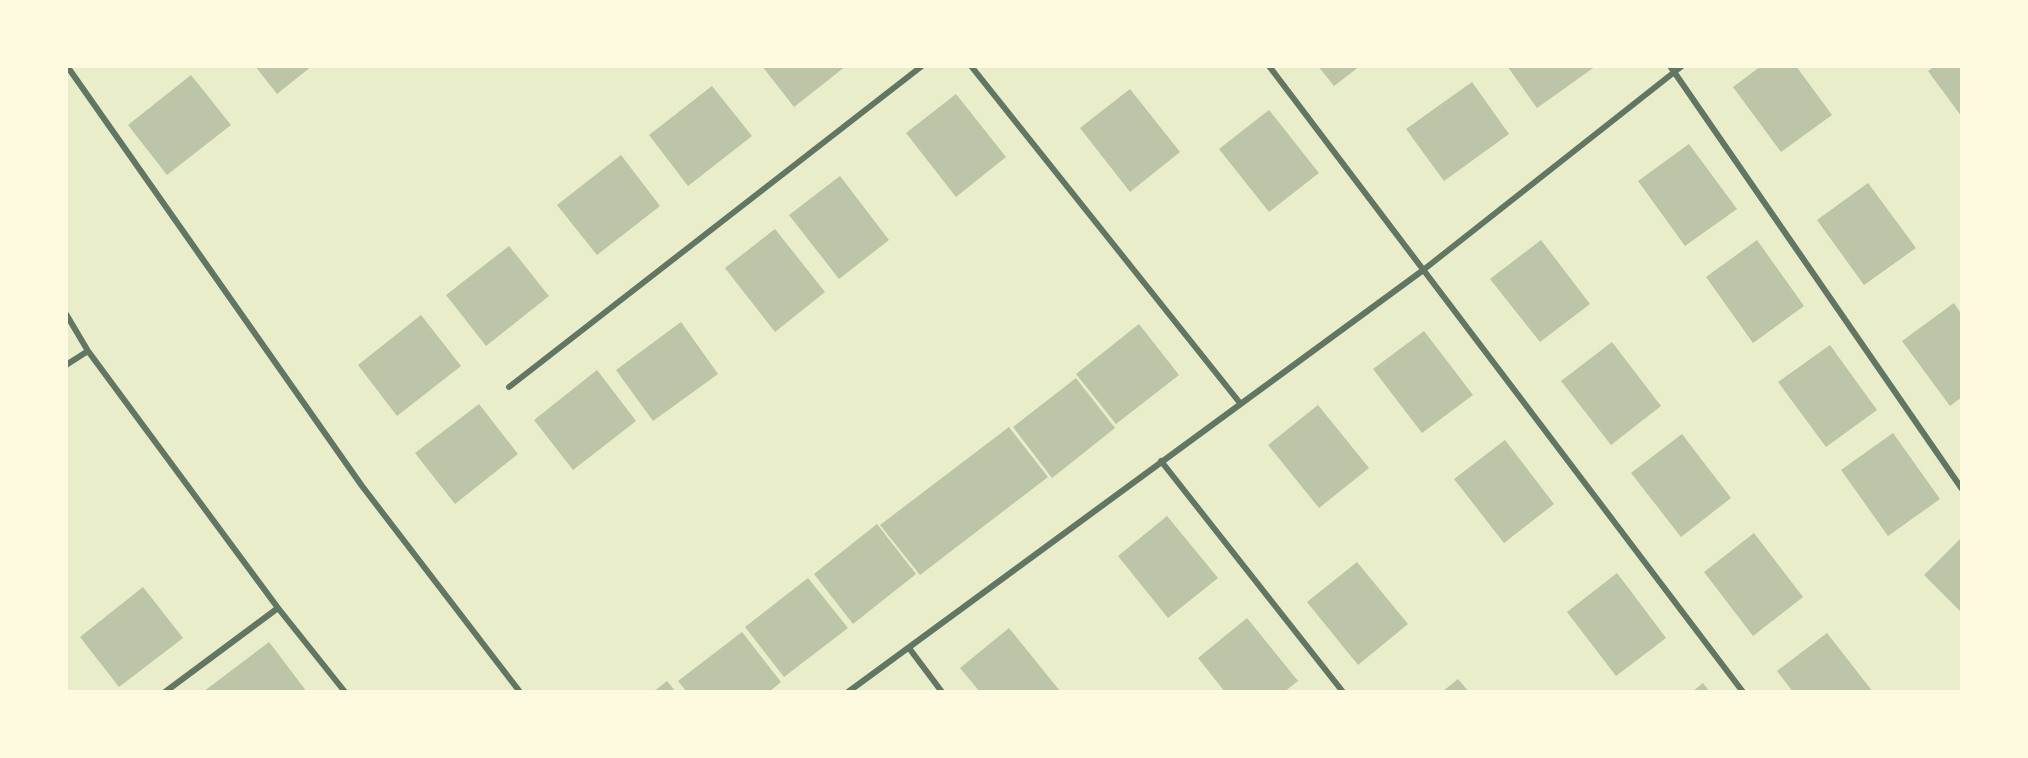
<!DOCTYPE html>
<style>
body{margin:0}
#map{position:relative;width:2028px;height:758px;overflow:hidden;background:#e9edc9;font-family:Rubik,sans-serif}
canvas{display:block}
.frame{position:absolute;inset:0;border:68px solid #fefae0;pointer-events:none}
</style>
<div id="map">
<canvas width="2028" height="758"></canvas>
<div class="frame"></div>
</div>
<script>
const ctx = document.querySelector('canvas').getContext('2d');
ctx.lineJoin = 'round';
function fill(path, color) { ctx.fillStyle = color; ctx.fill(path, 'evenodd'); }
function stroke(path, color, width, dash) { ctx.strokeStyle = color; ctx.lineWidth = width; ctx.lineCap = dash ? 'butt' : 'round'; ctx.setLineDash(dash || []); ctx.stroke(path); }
fill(new Path2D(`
 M255,66H312L277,94Z
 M762,66H846L794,107Z
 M1318,66H1360L1334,86Z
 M1507,66H1596L1537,108Z
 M1761,66H1796L1832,115L1781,152L1733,87Z
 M1935,66H1962V117L1928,71Z
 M191,75L231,125L167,175L128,125Z
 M1472,82L1509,134L1444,181L1406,129Z
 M712,86L752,136L688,186L649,135Z
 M1130,89L1180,152L1130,192L1080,128Z
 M956,94L1006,157L956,197L906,133Z
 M1269,110L1319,173L1269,212L1219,149Z
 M1689,144L1737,209L1685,246L1638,181Z
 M621,155L660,206L597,255L557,205Z
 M840,176L889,240L839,279L789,215Z
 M1868,183L1916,248L1864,285L1817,220Z
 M775,229L825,292L775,332L725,268Z
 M1541,240L1590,304L1540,342L1490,279Z
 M1757,240L1804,306L1753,343L1706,277Z
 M509,246L549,296L486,346L446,295Z
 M1954,303L1962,315V397L1950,406L1902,341Z
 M421,315L461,366L397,416L358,365Z
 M681,322L718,374L653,421L616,370Z
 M1139,324L1179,375L1116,424L1076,374Z
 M1424,331L1473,395L1422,433L1373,369Z
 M1612,342L1661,406L1611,445L1561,381Z
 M1830,345L1877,410L1826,447L1778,382Z
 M597,370L636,421L573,470L534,420Z
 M1076,378L1115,428L1052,478L1013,427Z
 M479,404L518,454L455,504L415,453Z
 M1318,405L1369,468L1319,508L1268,445Z
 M1009,427L1048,477L920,575L880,525Z
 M1893,433L1940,499L1888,536L1841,470Z
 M1682,434L1731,498L1681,537L1631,473Z
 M1505,440L1554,504L1504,543L1454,479Z
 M1167,516L1218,578L1168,618L1118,556Z
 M877,524L916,574L853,624L814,574Z
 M1754,533L1803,597L1753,636L1704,572Z
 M1962,537V613L1924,575Z
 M1357,562L1408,624L1358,665L1307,602Z
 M1617,573L1666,638L1616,676L1567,612Z
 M808,578L848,628L784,677L745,627Z
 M143,587L183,638L119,687L80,637Z
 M1247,618L1298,681L1284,692H1225L1198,658Z
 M1009,628L1060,691L1059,692H980L960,668Z
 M742,632L781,682L769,692H687L678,681Z
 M1827,633L1873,692H1793L1777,671Z
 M269,642L307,692H203Z
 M1458,679L1469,692H1442Z
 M667,681L676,692H653Z
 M1703,683L1710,692H1692Z`), '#bcc5a7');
stroke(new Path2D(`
 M67,66L362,486L520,692
 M971,66L1240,403
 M1269,66L1743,692
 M1670,66L1962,489
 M66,314L88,351L278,608L345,692
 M66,365L88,351
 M509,387L922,66
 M1161,461L1343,692
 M909,648L942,692
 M165,692L278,608
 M848,692L1422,271L1682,66`), '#617663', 6);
</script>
